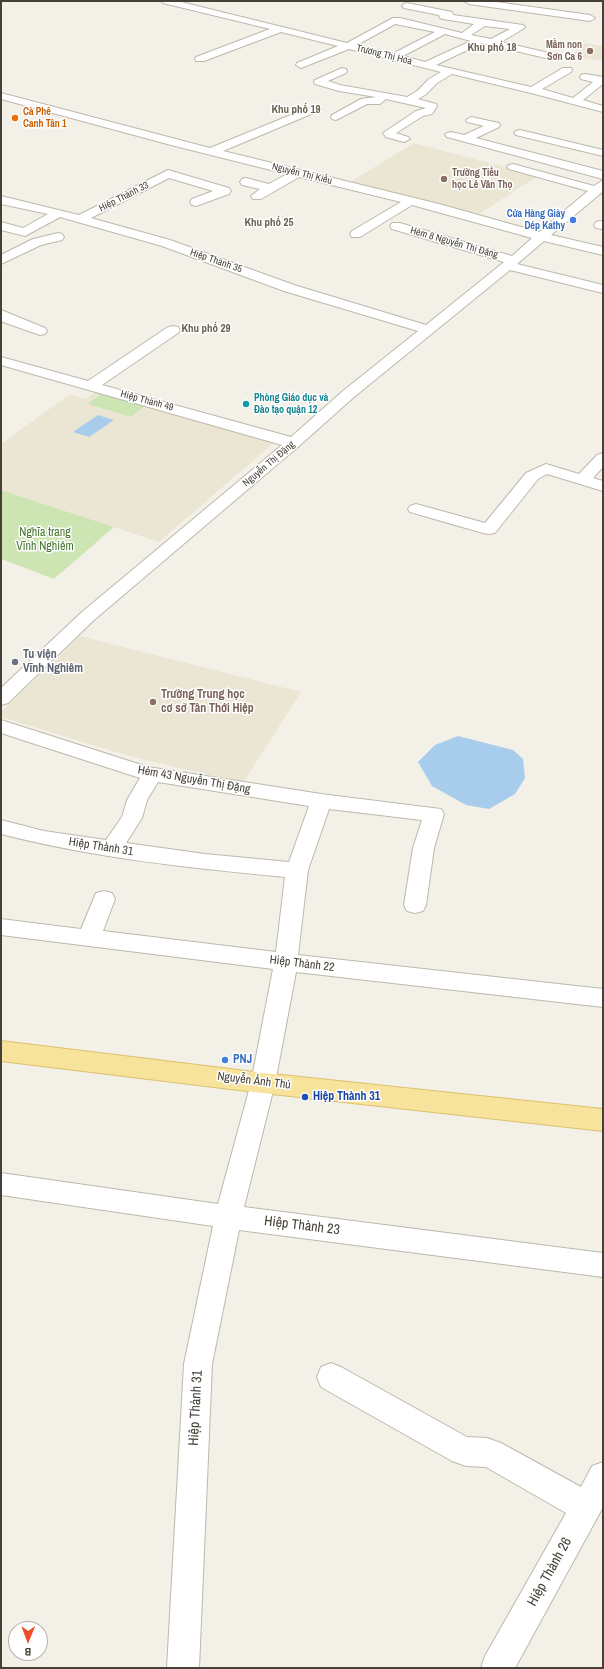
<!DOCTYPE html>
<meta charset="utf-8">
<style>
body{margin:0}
#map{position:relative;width:604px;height:1669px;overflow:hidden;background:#f3f0e8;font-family:"Archivo Narrow",sans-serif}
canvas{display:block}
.frame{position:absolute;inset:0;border:2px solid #464137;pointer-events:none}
.north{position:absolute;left:8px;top:1621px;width:40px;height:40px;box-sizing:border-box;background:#fff;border:1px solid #b5b3af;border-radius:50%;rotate:181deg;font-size:11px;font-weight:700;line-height:16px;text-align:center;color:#464137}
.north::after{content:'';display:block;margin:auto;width:14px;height:18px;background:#ec4e25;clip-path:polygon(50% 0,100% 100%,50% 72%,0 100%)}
</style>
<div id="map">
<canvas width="604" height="1669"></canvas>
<div class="frame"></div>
<div class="north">B</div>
</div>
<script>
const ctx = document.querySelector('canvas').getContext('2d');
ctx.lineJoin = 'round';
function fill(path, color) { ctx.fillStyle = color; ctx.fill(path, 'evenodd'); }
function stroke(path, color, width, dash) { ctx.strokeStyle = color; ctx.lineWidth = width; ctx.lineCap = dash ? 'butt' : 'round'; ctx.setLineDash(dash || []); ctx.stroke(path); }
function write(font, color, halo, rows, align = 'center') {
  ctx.font = font + ' "Archivo Narrow",sans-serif'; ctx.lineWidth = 3; ctx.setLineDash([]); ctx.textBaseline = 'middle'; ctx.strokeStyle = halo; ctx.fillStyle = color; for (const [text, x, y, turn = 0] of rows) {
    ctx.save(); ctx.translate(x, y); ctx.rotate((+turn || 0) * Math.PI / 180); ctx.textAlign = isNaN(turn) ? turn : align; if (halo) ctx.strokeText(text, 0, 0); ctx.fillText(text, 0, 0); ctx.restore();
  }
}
fill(new Path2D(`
 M585,43L603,46V61L571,56Z
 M414,143L538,176L479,214L350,182Z
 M95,392L276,441L159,542L1,490V444L70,394L86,399Z
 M80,636L301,692L243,783L129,756L1,717V712Z`), '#ebe6d3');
fill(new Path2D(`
 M102,393L145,406L131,417L88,404Z
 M1,490L114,527L54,579L1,559Z`), '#cce5b3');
fill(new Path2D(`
 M98,415L114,420L89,437L73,432Z
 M458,736L513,750L523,759L525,778L515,794L489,809L466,805L432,786L418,762L435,745Z`), '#a8ccec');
const minor = new Path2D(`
 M161,1H177L347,43L393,18H400L462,33L474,24L443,19L440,18L439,15L404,8L402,6L404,4L407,3L452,12L453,15L523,25L525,27L523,29L501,42L558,55L559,57L558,59L554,60L482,43L436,65L531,87L563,68H571L572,70L571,72L542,89L573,98L593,82L581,79L580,77L581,75L585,74L603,77V84L583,100L603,106V112L531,93L452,74L437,83L425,95L418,99L436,104L437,106L432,114L423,116L396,133L408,137L410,139L404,142L386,137L383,133L416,111L426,108L386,99L380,104H367L336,120L332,119L331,117L332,115L361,99L376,97L339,91L315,84L314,82L315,80L342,68L346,69L347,71L346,73L328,81L340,85L407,97L417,91L429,79L441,72L349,49L301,68L296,65L297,63L338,46L281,32L204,61H196L195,59L196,57L270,29L163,3ZM395,24L435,32L392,54L357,45ZM485,26L510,29L491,39L471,35ZM445,34L471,41L425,62L403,56Z
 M464,1H489L590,15L595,18L590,21L469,4Z
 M1,93L210,148L308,108H316L317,110L316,112L223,151L439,204L539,232L588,191L509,169L507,167L509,165L513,164L594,186L603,180V190L601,193L551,235L603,247V255L544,241L517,264L603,285V293L510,270L354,397L299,446L94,620L8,703L1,705V688L82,612L282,445L1,365V357L88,381L168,327L173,326L178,327L180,330L178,333L102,385L291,437L343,391L418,331L284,291L162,246L60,217L25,236L1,230V222L23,228L48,214L1,204V196L79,215L168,170L229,188L231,191L229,194L196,206L192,205L190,202L192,199L213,191L169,178L91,218L170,240L294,285L426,325L504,262L392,229L390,226L392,223H400L512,256L532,238L412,205L360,237H352L350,234L352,231L401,202L299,177L261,199H253L251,196L260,189L242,185L240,182L242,179L246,178L269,184L287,174L171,145L1,99Z
 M471,117L499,123L500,125L499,127L476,138L603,171V179L447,137L445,135L447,133L451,132L464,135L484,126L467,122L466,120Z
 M520,130L603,150V156L516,135L514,133L516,131Z
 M600,221H603V229L596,228L594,225L596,222Z
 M58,233L62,234L64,237L62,240L41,245L1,264V255L33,239Z
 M1,310L45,328L47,331L45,334L40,335L3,322L1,320Z
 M603,453V467L593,478L603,481V491L547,474L538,479L495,533L489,534L483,533L410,512L408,509L410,506L416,504L485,523L526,473L546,464L579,474L597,455Z
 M1,720L148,767L321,794L441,809L444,814L434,848L426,905L423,911L415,913L407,911L404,905L413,848L422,820L329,809L308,870L298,955L603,989V1007L296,972L275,1083L244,1207L603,1253V1277L239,1230L212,1364L199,1668H167L184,1364L213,1226L1,1195V1173L218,1204L251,1083L273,969L1,935V919L81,929L96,893L104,891L112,893L115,899L103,931L276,952L285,877C190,868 94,858 1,834V820L44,831L106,840L122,817L127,800L140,778L1,733ZM158,782L309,806L289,862L205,854L126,843L142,818L147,800Z
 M331,1363L341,1367L467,1437L487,1438L501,1443L581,1487L592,1466L603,1462V1507L515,1668H481L485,1656L566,1513L486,1467L466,1466L452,1461L321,1387L317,1377L321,1367Z`);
const major = new Path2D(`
 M1,1041L263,1073L603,1109V1131L263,1093L1,1061Z`);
stroke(minor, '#beb8ab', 2);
stroke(major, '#dcc16d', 2);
fill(minor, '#fff');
fill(major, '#f8e39c');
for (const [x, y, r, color] of [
 [590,51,4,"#8d6e63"],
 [15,118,4,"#e8710a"],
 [444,179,4,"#8d6e63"],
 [573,220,4,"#3f7fe0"],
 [246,404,4,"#0f9aa8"],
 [15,662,4,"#6b7280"],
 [153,702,4,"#8d6e63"],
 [225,1060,4,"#3f7fe0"],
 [305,1097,4,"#1a4fb4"]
]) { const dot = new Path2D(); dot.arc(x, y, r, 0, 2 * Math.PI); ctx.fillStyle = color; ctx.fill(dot); stroke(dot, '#fff', 1.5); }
write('bold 10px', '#785e54', '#fff', [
 ["Mầm non",582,45],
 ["Sơn Ca 6",582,57],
 ["Trường Tiểu",452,173,"left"],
 ["học Lê Văn Thọ",452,185,"left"]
], 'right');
write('10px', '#464137', '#fff', [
 ["Trương Thị Hoa",384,55,14],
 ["Nguyễn Thị Kiểu",302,174,14],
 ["Hiệp Thành 33",124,197,-27],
 ["Hẻm 8 Nguyễn Thị Đặng",454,243,16],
 ["Hiệp Thành 35",216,261,19],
 ["Hiệp Thành 49",147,401,15],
 ["Nguyễn Thị Đặng",269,464,-40]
]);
write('bold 10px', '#c56008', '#fff', [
 ["Cà Phê",23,112],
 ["Canh Tân 1",23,124]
], 'left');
write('bold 10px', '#366cbe', '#fff', [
 ["Cửa Hàng Giày",565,214],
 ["Dép Kathy",565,226]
], 'right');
write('bold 10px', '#0d838f', '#fff', [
 ["Phòng Giáo dục và",254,398],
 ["Đào tạo quận 12",254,410]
], 'left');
write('bold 11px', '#685f4f', '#fff', [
 ["Khu phố 18",492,48],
 ["Khu phố 19",296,110],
 ["Khu phố 25",269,223],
 ["Khu phố 29",206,329]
]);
write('12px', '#44742e', '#fff', [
 ["Nghĩa trang",45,533],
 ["Vĩnh Nghiêm",45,547]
]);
write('bold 12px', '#5b616d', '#fff', [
 ["Tu viện",23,655],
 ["Vĩnh Nghiêm",23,669]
], 'left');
write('bold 12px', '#785e54', '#fff', [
 ["Trường Trung học",161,695],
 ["cơ sở Tân Thới Hiệp",161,709]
], 'left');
write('12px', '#464137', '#fff', [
 ["Hẻm 43 Nguyễn Thị Đặng",194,780,10],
 ["Hiệp Thành 31",101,847,9],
 ["Hiệp Thành 22",302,964,7],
 ["Nguyễn Ảnh Thủ",254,1081,7]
]);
write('bold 12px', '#366cbe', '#fff', [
 ["PNJ",233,1060]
], 'left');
write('bold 12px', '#164399', '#fff', [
 ["Hiệp Thành 31",313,1097]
], 'left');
write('14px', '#464137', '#fff', [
 ["Hiệp Thành 23",302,1226,7],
 ["Hiệp Thành 31",196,1408,-87],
 ["Hiệp Thành 26",550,1572,-61]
]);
</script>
